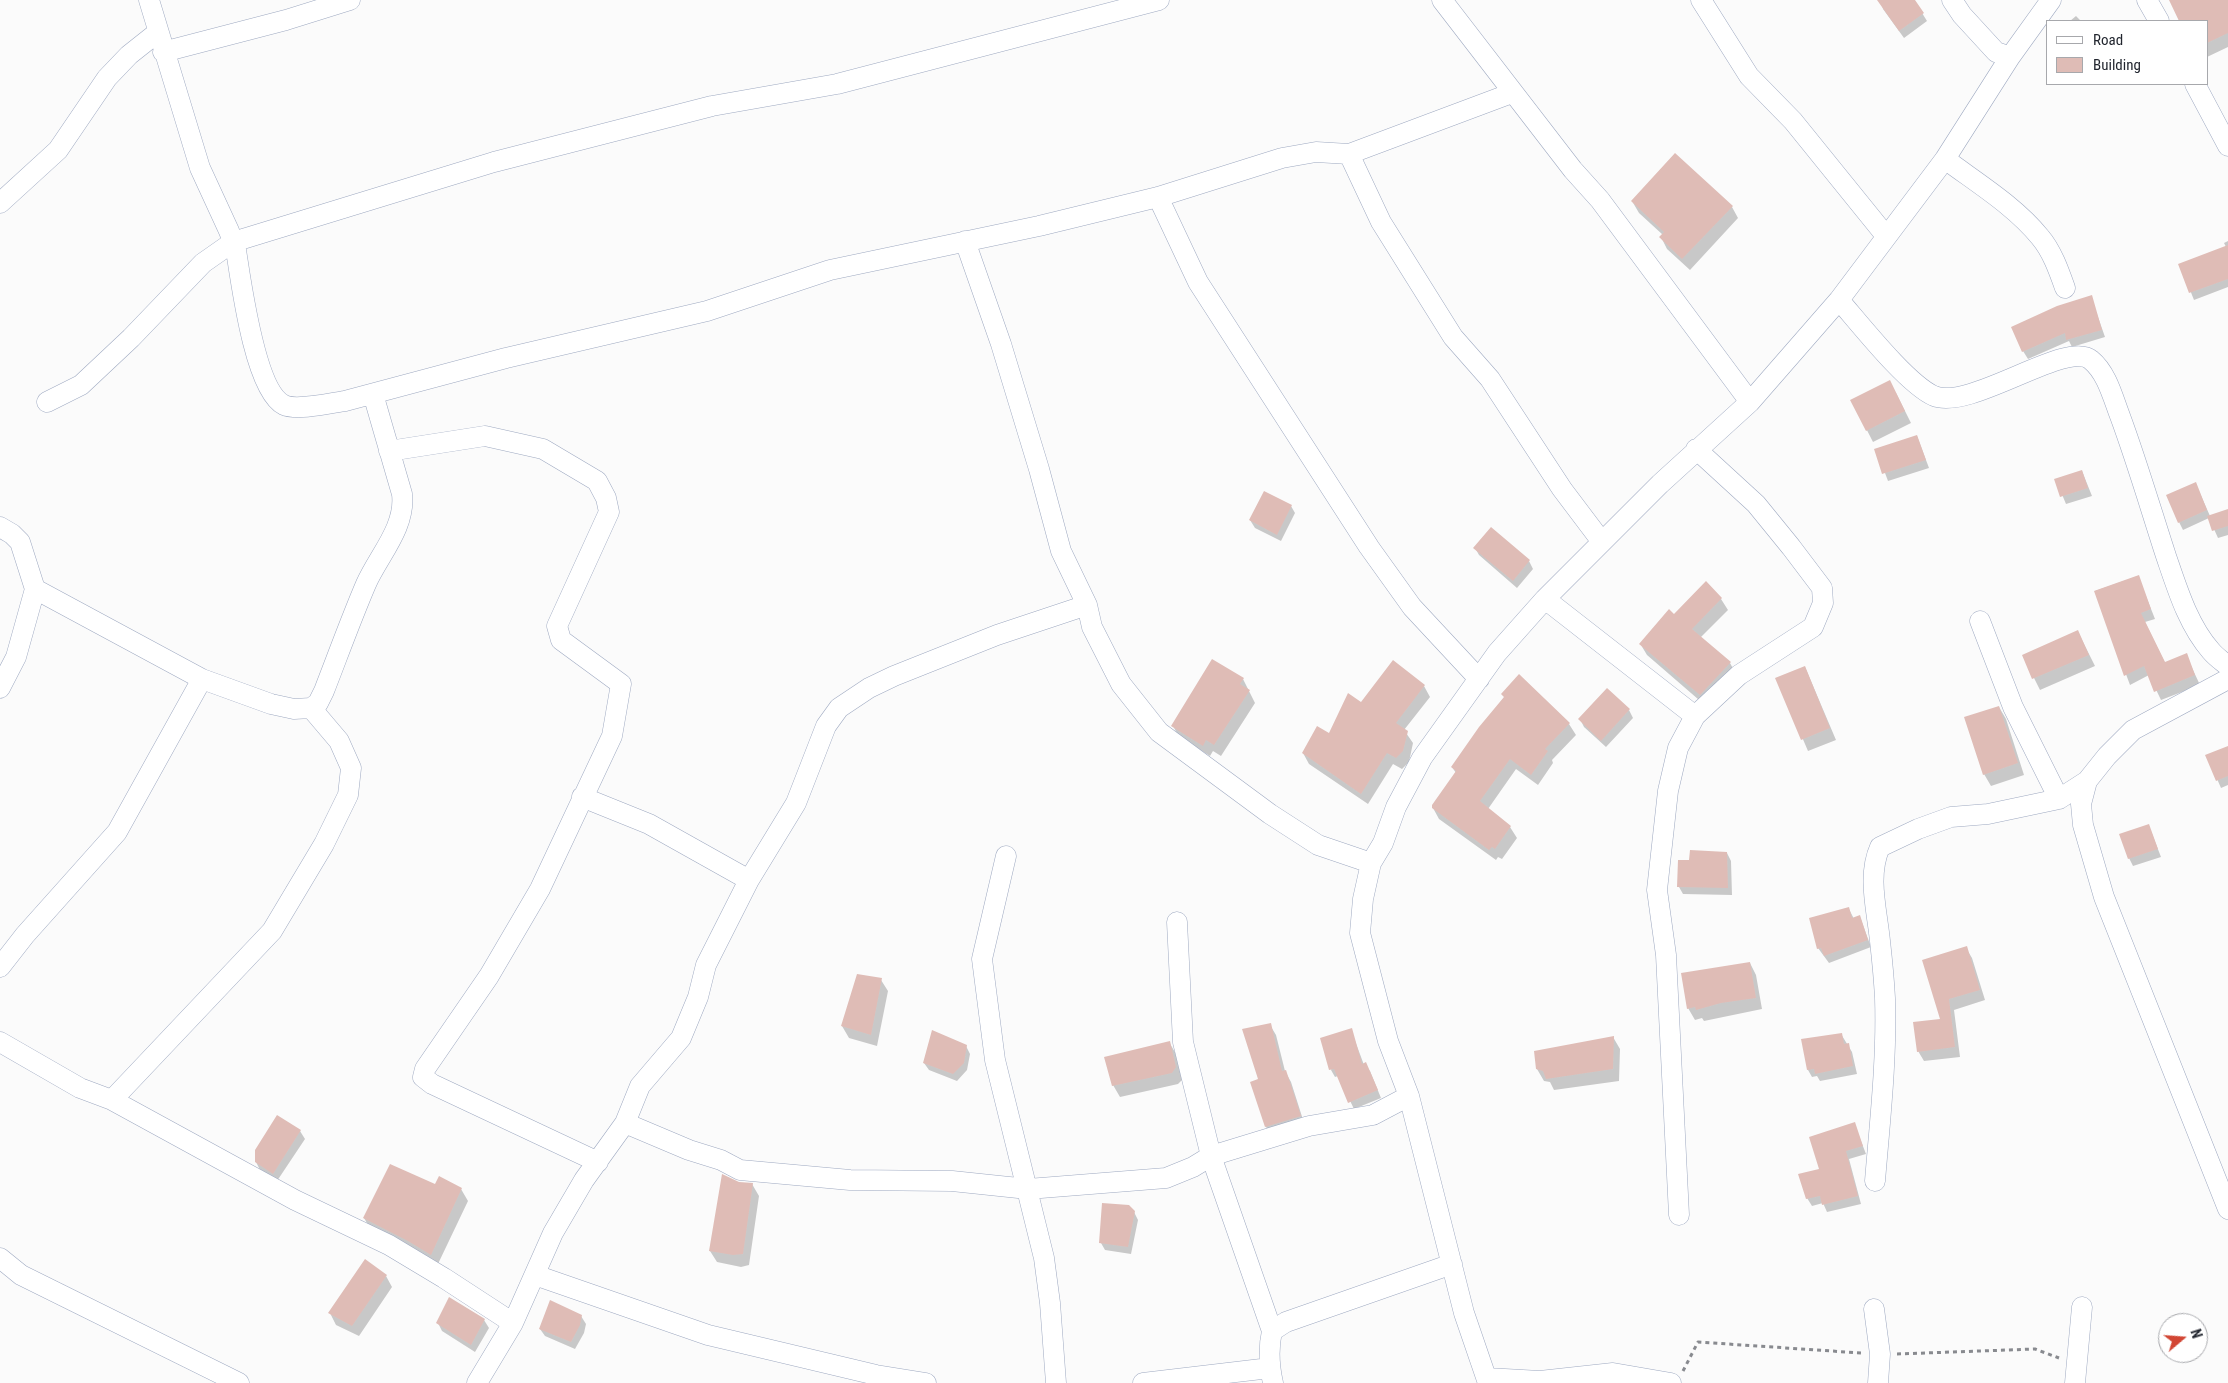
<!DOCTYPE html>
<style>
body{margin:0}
#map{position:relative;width:2228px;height:1383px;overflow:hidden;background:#fbfbfb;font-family:"Roboto Condensed",sans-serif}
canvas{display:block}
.legend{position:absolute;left:2046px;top:20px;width:162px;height:65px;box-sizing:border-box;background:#fff;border:1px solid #a7a8ac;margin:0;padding:6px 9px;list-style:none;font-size:15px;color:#22262f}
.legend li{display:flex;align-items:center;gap:10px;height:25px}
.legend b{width:25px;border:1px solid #a7a8ac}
.north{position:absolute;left:2158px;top:1313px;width:50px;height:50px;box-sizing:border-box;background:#fff;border:1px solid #a7a8ac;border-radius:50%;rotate:72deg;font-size:14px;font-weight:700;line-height:20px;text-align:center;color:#22262f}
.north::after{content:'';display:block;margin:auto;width:18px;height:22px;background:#d24634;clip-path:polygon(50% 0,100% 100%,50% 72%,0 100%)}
</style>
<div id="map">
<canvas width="2228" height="1383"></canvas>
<ul class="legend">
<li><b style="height:6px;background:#fff"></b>Road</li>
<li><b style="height:14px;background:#dfbcb6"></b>Building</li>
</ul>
<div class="north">N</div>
</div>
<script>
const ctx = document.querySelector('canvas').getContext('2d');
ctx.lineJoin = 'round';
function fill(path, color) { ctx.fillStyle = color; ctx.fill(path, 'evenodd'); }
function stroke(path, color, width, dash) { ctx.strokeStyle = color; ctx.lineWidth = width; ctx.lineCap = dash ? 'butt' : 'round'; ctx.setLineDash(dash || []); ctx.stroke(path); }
fill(new Path2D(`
 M1881,0H1914L1927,21L1904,38L1883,9Z
 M2170,0H2228V47L2207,57V21H2180Z
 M2076,16L2081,21H2070Z
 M1632,201L1732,207L1738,218L1690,270L1667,249L1661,237L1663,235L1639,213Z
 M2228,241V287L2194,300L2180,265L2226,247L2224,243Z
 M2091,297L2105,337L2072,347L2069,341L2028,359L2023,351Z
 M1896,393L1911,423L1873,442L1852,401Z
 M1917,436L1929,468L1888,481L1876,449Z
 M2082,471L2092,496L2066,504L2056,480Z
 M2199,491L2210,516L2228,510V535L2218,538L2209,518L2183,530L2179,522Z
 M1291,506L1295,513L1281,541L1255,528L1250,520Z
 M1491,529L1529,561L1533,569L1517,588L1479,555L1475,548Z
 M2138,576L2155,619L2145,622L2165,663L2186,655L2200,685L2161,700L2149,675L2130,685L2095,591Z
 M1706,583L1721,599L1728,610L1700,638L1730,663L1736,674L1706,706L1647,655L1641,645L1674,616Z
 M2078,632L2095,666L2040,690L2023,656Z
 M1805,667L1836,740L1808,751L1777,679Z
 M1520,676L1569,724L1576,735L1552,760L1553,763L1538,785L1516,769L1488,809L1510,827L1517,838L1502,859L1498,857L1496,860L1439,819L1433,808L1456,773L1452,767Z
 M1243,679L1255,703L1221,756L1213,751L1210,756L1179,737L1173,726Z
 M1424,686L1430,697L1404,730L1413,743L1409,762L1402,769L1393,764L1368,804L1309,764L1303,753L1330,735L1362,703Z
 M1999,707L2006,719L2024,775L1991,786L1984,774Z
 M1629,710L1633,718L1606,747L1584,727L1580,719Z
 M2228,747V785L2221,788L2207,756Z
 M2149,826L2161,857L2133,866L2129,858Z
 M1727,853L1731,861L1732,895L1683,894L1679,887L1691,862Z
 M1849,909L1854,919L1860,917L1871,947L1829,963L1818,948Z
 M1966,948L1972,958L1985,1000L1954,1010L1960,1057L1924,1061L1918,1051L1942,1020L1924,961Z
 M1750,963L1756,975L1762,1009L1704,1021L1702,1018L1695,1020L1688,1008Z
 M881,980L888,991L877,1046L849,1038L842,1026Z
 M1270,1025L1276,1035L1285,1071L1291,1082L1305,1126L1272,1136L1266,1127L1260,1080Z
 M1351,1030L1364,1065L1370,1071L1381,1098L1354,1109L1338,1076L1335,1077L1331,1070Z
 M1841,1034L1852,1052L1857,1074L1820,1081L1817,1076L1812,1077L1808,1070L1803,1040Z
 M1613,1037L1620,1049L1619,1081L1554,1090L1550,1082L1544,1081L1537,1069Z
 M1169,1042L1176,1054L1182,1080L1178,1084L1120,1097L1113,1085Z
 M966,1046L970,1054L967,1070L957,1081L929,1070L924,1063Z
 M277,1117L300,1131L305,1139L277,1181L260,1170L256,1162Z
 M1854,1123L1866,1154L1849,1159L1861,1204L1827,1212L1823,1203L1812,1206L1807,1198L1821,1170Z
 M738,1183L752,1184L759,1196L749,1265L741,1267L717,1262L710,1251Z
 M436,1186L461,1189L468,1201L437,1266L371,1230L364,1218Z
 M1134,1212L1138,1220L1131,1254L1105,1250L1101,1243Z
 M386,1276L392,1287L359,1336L336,1325L330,1313Z
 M581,1316L586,1324L584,1333L575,1349L545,1336L540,1329Z
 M484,1320L489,1328L475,1352L442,1331L438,1323Z`), '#0003');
fill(new Path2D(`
 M1877,0H1915L1924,13L1899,31Z
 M2169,0H2228V33L2207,43V21H2179Z
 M1675,153L1733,206L1682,259L1659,237L1664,232L1631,201Z
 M2228,245V279L2189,293L2178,264Z
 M2092,295L2102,330L2066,340L2065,333L2022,352L2011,327L2057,306Z
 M1890,380L1905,411L1866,431L1850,400Z
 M1917,435L1926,460L1882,474L1874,449Z
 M2082,470L2088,488L2060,497L2054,479Z
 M2196,482L2207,510L2178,523L2166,495Z
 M1264,491L1292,505L1277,535L1249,520Z
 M2228,509V526L2212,531L2207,516Z
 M1491,527L1530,560L1513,581L1473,548Z
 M2139,575L2151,609L2141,613L2165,662L2187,653L2195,675L2154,692L2144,666L2124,676L2094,591Z
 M1706,581L1722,598L1692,629L1731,662L1700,695L1639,644L1669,609L1674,614Z
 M2078,630L2089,655L2032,679L2022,655Z
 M1212,659L1244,678L1240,684L1250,690L1214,745L1206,740L1203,746L1171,726Z
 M1393,660L1425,685L1396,723L1408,731L1403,751L1396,758L1387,753L1361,794L1302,753L1317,726L1329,733L1348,693L1361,702Z
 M1805,666L1830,728L1801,740L1775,678Z
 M1519,674L1570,723L1545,749L1548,751L1531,775L1510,759L1480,801L1511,826L1495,849L1492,847L1489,850L1432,808V805L1456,771L1451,767L1479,727L1504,697L1501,694Z
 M1607,688L1630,709L1601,741L1578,719Z
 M1999,706L2018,763L1983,775L1964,717Z
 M2228,746V776L2216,781L2205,755Z
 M2149,824L2158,849L2128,859L2119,834Z
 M1690,850L1727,852L1728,888L1677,887L1678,860H1689Z
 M1849,907L1852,918L1860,915L1868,940L1824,956L1821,948L1817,949L1809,918Z
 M1967,946L1980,990L1949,999L1955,1047L1917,1052L1913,1022L1940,1019L1922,960Z
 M1750,962L1756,998L1721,1003L1696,1010L1695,1007L1687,1009L1681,973Z
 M857,974L882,978L871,1035L841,1026Z
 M1271,1023L1282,1071L1286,1070L1301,1116L1265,1127L1250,1082L1258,1079L1242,1029Z
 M1352,1028L1362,1064L1366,1062L1378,1090L1348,1103L1334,1069L1329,1070L1320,1038Z
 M932,1030L967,1045L964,1063L953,1074L923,1063Z
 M1842,1033L1844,1044L1849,1043L1853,1066L1815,1074L1814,1069L1807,1070L1801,1039Z
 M1614,1036L1613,1069L1546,1079L1543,1071L1536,1069L1534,1051Z
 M1170,1041L1176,1067L1172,1073L1112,1086L1104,1057Z
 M277,1115L301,1130L273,1174L255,1162V1150Z
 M1855,1122L1863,1146L1846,1151L1858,1196L1822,1205L1820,1196L1806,1199L1798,1174L1819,1169L1809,1137Z
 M390,1164L435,1184L439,1176L462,1188L431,1255L408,1241L363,1218Z
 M722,1174L739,1182L753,1183L743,1254L733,1255L709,1251Z
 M1102,1203L1129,1205L1135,1211L1128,1247L1099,1243Z
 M365,1259L387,1275L352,1326L328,1313Z
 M449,1297L485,1319L471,1345L436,1323Z
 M550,1300L582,1315L580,1325L571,1342L539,1329Z`), '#dfbcb6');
const street = new Path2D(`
 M149,0L200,168L229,231L236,250C241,282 255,391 284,405C297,411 331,403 345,401L506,358L707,311L830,270L1039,226L1158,197L1282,158L1316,152L1349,154L1512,93
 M1442,0L1573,170L1600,200L1750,402
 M1701,0L1749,76L1793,121L1886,236
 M1952,0L1962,15L1996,52L2010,57
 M2147,0L2159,21
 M163,52L286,20L350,0
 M2195,84L2228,146
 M1349,154L1381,222L1453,337L1490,379L1562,489L1602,542
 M1945,159C1977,183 2015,206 2040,237C2052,251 2059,271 2065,288
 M1158,197L1198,282L1369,547L1412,607L1479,679
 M0,203L58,150L107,78L129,55L158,32
 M965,241L1001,344L1039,469L1061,551L1087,605L1092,627L1121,684L1159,732L1270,814L1318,845L1371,863
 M1839,300C1860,324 1907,384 1934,396C1971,411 2067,339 2091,360C2107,373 2113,398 2120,416C2137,462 2151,510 2166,556C2177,588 2188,625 2211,651C2216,657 2222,661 2228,666
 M47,402L81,385L131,338L203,263L233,242L494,162L712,106L837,84L1159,0
 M389,451L485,436L543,449L597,481L606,498L609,512L557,626L561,640L621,684L612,736L540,889L489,976L425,1069L423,1077L432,1084L598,1162
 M0,527L12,534L20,542L35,589L16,657L0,688
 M35,589L202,679L271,704L294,709L311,708L318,703L324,691C338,655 351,619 366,584C379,555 406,527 402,494L373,394
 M1545,599L1695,716
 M1980,621L2013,707L2059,799
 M2228,679L2133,730L2107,756L2087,781L2081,804L2083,825L2104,897L2228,1209
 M582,797L649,824L749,880
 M1006,856L982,959L995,1060L1044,1258L1050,1303L1056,1383
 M1177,922L1183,1042L1211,1156L1272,1331
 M0,967L25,935L117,832L202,679
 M0,1042L80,1088L112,1100L295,1200L389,1245L444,1278L513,1323
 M112,1100L272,931L324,844L348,795L351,768L339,741L311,708
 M625,1123L689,1150L721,1160L740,1170L850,1180L952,1181L1028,1189L1166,1178L1193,1167L1211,1156L1309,1126L1373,1115L1409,1096
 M1875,1181C1880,1120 1887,1059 1885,998C1884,979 1882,959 1880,941C1877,910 1867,876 1880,847L1918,829L1951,817L1988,814L2059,799L2087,781
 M1679,1215L1666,955L1657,890L1668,791L1678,748L1695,716L1739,675L1813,627L1823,603L1822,588L1791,547L1756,504L1696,449
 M0,1258L21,1275L239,1383
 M535,1275L708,1335L876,1375L926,1383
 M1874,1309L1880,1354L1878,1383
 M1487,1378L1540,1381L1613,1373L1671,1383
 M477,1383L513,1323L553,1233L584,1180L625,1123L640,1086L681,1038L698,997L706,965L749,880L796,803L826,726L839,708L869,688L894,676L997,635L1087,605
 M1143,1383L1270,1368
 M1273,1383C1269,1365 1268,1349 1272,1331L1286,1322L1452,1264
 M1488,1383L1464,1313L1409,1096L1388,1041L1360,933L1363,899L1371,863L1383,843L1396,807L1422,758L1497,653L1545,599L1660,484L1750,402L1839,300L1945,159L2010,57L2051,0
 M2075,1383L2082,1307`);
stroke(street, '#9ea9c1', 21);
stroke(new Path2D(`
 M1897,1354L2035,1349L2059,1358
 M1683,1371L1698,1342L1861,1353`), '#888a8f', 3, [4, 4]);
stroke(street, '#fff', 20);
</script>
